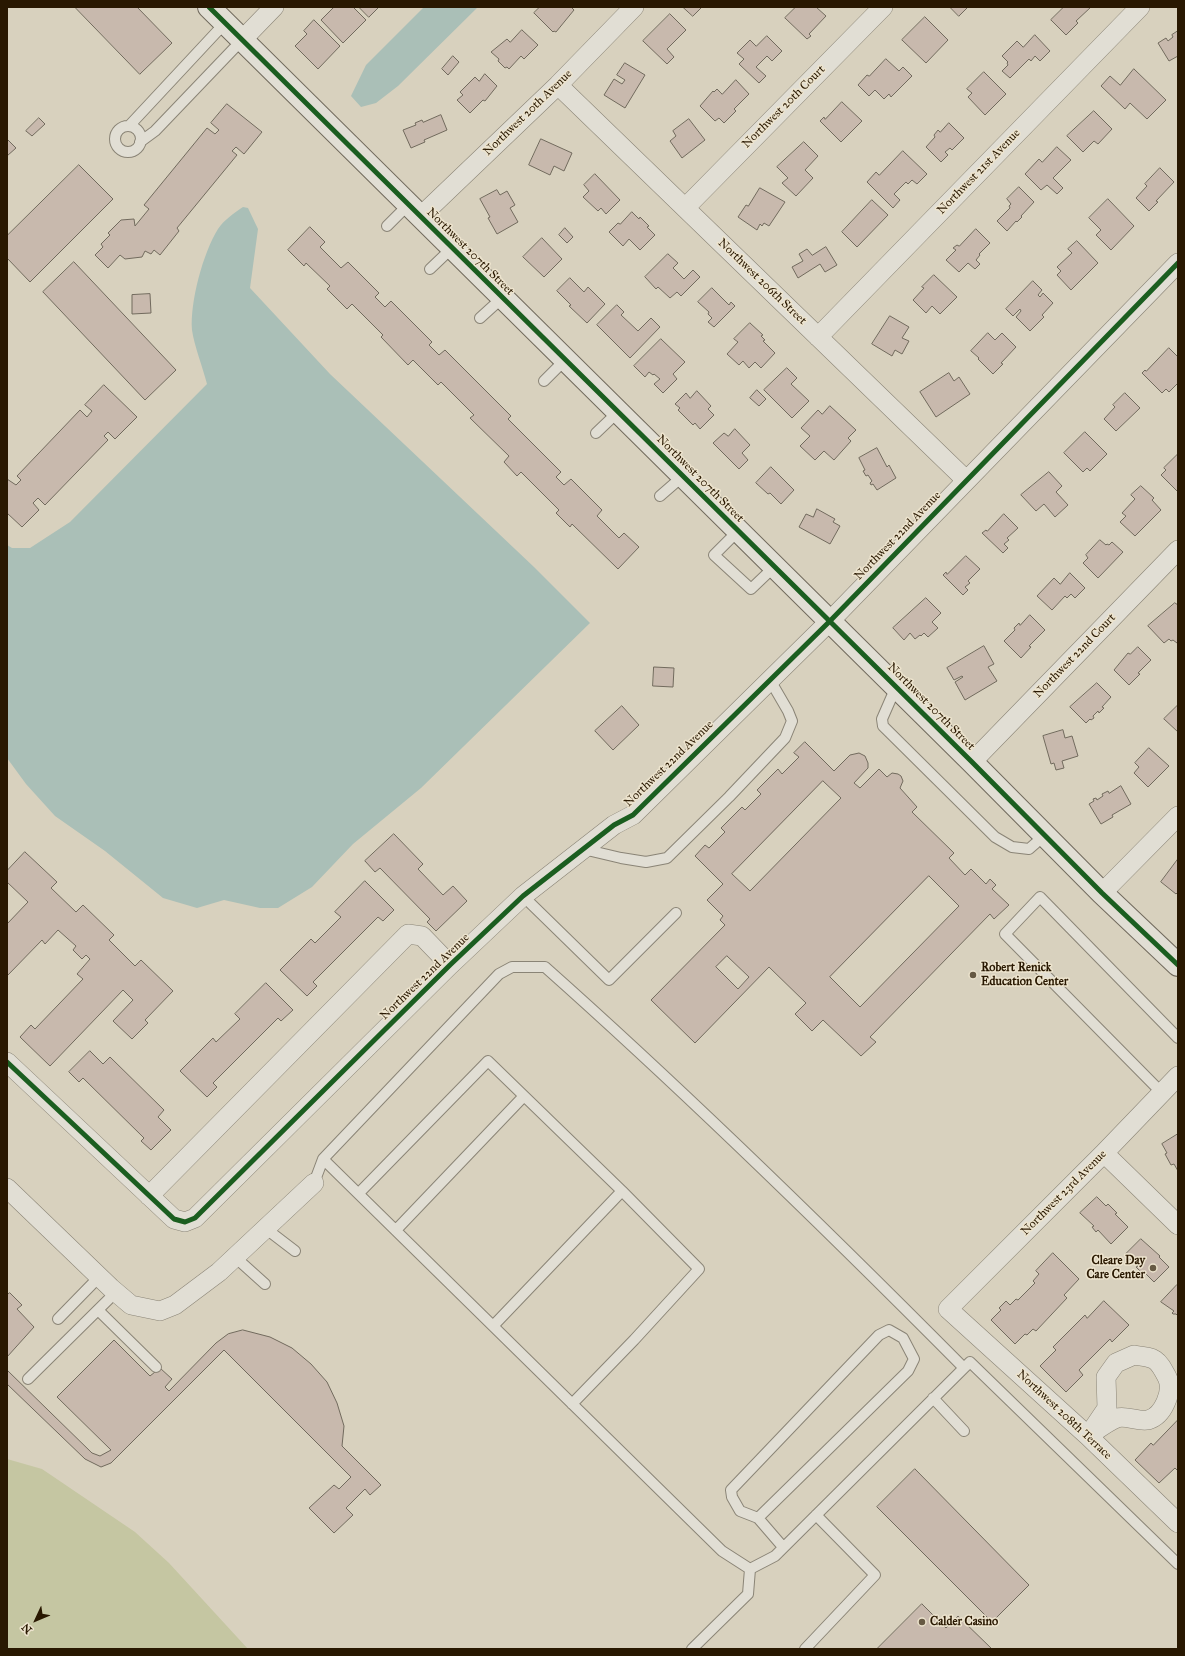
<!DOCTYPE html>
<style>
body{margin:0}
#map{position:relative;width:1185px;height:1656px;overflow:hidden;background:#d8d1be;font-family:"IM FELL Great Primer",serif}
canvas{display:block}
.frame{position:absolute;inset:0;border:8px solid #291801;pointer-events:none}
.north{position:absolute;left:16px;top:1600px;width:40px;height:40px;-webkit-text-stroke:3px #ede4ce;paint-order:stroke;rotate:226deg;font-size:11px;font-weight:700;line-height:16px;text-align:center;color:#291801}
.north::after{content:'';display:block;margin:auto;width:14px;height:18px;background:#291801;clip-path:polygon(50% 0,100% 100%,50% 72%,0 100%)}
</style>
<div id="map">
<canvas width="1185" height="1656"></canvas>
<div class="frame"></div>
<div class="north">N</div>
</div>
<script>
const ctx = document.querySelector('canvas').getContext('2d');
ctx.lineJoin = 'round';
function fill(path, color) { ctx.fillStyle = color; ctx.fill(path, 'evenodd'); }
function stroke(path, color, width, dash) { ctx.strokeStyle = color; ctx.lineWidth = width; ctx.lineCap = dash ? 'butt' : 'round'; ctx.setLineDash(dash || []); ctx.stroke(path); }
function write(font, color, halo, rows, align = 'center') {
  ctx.font = font + ' "IM FELL Great Primer",serif'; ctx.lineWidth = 3; ctx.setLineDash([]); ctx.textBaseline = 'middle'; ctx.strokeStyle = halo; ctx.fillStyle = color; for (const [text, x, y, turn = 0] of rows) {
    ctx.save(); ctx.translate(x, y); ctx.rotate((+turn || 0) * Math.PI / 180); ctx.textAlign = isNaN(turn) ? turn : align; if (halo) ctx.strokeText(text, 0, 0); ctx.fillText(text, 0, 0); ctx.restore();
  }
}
fill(new Path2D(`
 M7,1459L42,1469L135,1532L169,1563L248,1649H7Z`), '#c5c6a2');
fill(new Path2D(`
 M424,7H478L398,86L376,103L361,107L351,96L366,65Z
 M243,207L248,208L258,229L250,288L330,374L534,567L590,623L421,788L353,844L312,887L278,908H260L224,900L197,908L163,898L105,851L55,816L26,784L7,758V545L12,548H30L70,522L207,384C203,368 194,345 192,330C190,302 203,253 218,229C224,220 234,213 243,207Z`), '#aabfb7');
const building = new Path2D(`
 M75,7H137L172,43L140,74Z
 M331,7H353L366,20L343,43L321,20L333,8Z
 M359,7H379L369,17Z
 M540,7H571L574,10L556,32L554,31L553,32L534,13Z
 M683,7H702L693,16Z
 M796,7H816L826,16L809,34L811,36L807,39L785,18Z
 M950,7H968L959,16Z
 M1064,7H1091L1076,21L1078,23L1066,35L1051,20Z
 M670,14L686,30L667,49L674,57L667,64L643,41Z
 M925,17L948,40L926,63L902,40Z
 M314,20L340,46L318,69L295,46L307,34L304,31Z
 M522,30L538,45L524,59L521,56L509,69L507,67L505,68L498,61L499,59L491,52L507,39L510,42Z
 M1178,31V56L1169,61L1158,43L1166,38L1168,41L1173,37L1172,35Z
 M1035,35L1050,51L1040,61L1035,56L1031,61L1029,59L1010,78L1002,71L1008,65L1007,63L1008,62L1002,56L1017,41L1023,47Z
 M767,36L782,51L772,61L767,56L756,67L766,76L759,83L739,64L744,59L737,53L750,40L756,46Z
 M453,56L459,62L448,75L442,69Z
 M886,59L899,71L903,67L912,76L891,97L889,94L884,99L875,90L869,96L858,85L867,75L869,76Z
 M625,63L645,75L625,108L604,95L614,79L622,84L625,80L617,75Z
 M1134,69L1166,100L1147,119L1130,103L1125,109L1101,86L1110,76L1120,85Z
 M984,72L1006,94L985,115L968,97L972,93L967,89Z
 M485,74L497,86L485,101L483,100L470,113L457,100L463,95L460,92L475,77L479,81Z
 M736,80L749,94L734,109L736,111L724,123L719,118L715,121L700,106L713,91L714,92L717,89L722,94Z
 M842,102L862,121L841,142L820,121L824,117L825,119Z
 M227,104L262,132L244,154L236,147L232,151L237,155L177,228L179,231L160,255L154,250L151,254L145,251L142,257L125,259L120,255L108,268L95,255L103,247L101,244L110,235L108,233L121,220L134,219L135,226L149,209L144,205L207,128L215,134L219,130L211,123Z
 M1094,111L1112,129L1098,144L1094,141L1083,152L1067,136Z
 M441,115L447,130L424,140L425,142L411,148L403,130L416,125L415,123L422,120L423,122Z
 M39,118L45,124L32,136L26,131Z
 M689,119L705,140L682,158L670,141L676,136L673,131Z
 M949,123L964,138L952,150L950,148L945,152L948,155L941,162L926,147L935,137L934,135L938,130L940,132Z
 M7,139L16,148L7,156Z
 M541,139L572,153L564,171L554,166L550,175L529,165Z
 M804,142L818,156L805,170L813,178L796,196L782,183L788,178L777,167Z
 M1057,147L1071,160L1053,178L1063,188L1057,194L1047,185L1041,190L1025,174L1039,159L1042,162Z
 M903,151L927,174L917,184L912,180L908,184L906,182L894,194L900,200L893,208L867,182L876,172L879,175Z
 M79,165L113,199L30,282L7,258V236Z
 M1160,168L1174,182L1156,201L1158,202L1149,211L1136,198L1147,186L1145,184Z
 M595,174L620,200L606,214L601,208L598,211L583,197L589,191L584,185Z
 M1019,187L1034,202L1021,216L1022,217L1017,222L1016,221L1007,231L997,221L1010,208L1009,206L1011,204L1007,199Z
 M760,188L785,202L769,226L764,223L762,226L760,224L757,230L738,217L746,205L748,206Z
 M497,190L500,195L507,191L515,205L510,208L518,222L497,234L488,218L490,217L480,199Z
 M1108,199L1134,226L1111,250L1096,235L1101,230L1089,218Z
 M872,200L888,215L857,247L842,232Z
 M632,212L639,219L640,217L649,226L647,227L655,235L640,250L629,239L623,246L609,232L618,223L620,224Z
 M310,227L325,242L320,247L341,268L348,262L379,293L375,297L385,307L391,301L432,342L429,345L439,355L445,350L511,416L508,419L561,472L556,477L564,485L571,479L602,510L597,516L619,538L624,533L639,547L618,569L572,524L570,527L556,513L559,510L521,472L517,476L504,462L509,456L470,418L474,415L441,382L438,385L413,360L408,365L381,337L383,335L352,304L347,309L327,289L330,286L306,263L304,266L288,250Z
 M565,228L573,237L567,243L559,235Z
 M976,229L990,243L979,254L980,255L976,260L980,264L975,269L968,263L959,272L946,260L956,250L953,248L957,245L959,246Z
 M542,238L562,259L544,277L523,257Z
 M1077,241L1098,263L1071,290L1057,275L1061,271L1057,267L1072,253L1068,249Z
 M826,247L837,265L825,272L820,264L798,278L792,267L803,261L799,254L807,249L812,255Z
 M668,254L678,263L673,268L684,279L693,270L700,277L681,296L677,292L670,298L658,287L656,289L645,277Z
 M74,262L176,370L145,400L43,292Z
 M934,275L957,297L940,314L932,306L926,313L913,300L924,288L922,287Z
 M570,278L584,292L588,287L605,304L587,323L569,306L571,305L557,291Z
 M1033,281L1042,290L1038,295L1040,297L1043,293L1053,303L1042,315L1044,317L1030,331L1016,317L1021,311L1020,309L1013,316L1006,309Z
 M712,288L729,305L731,302L735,306L714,327L708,322L712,318L708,314L709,312L698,302Z
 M150,294L151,313L132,314V295Z
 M617,305L624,312L621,315L638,331L651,318L660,327L630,358L597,325Z
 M890,316L909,327L902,338L909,341L902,354L895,350L892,356L872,344Z
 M750,323L763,335L761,336L765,340L763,341L775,353L761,368L755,362L749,368L743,361L739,365L727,354L738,342L734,339Z
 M988,333L995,340L1002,333L1016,347L1001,363L1003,364L993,374L978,359L979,358L971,351Z
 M661,339L685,362L673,374L677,379L663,393L654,384L660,379L654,374L653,375L649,372L645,377L634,366Z
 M1169,348L1178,357V383L1169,392L1166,389L1162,393L1142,373L1145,370L1146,371Z
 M787,368L797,378L791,384L809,401L792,418L764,390Z
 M949,373L954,381L959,377L970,394L936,417L920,392Z
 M104,385L137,417L115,439L108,432L104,436L108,440L45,505L38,498L33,503L39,510L22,527L7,513V479L16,485L21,480L17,476L80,410L87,417L92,411L85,405Z
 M757,390L766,399L759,406L750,398Z
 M697,391L711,406L708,409L714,415L700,429L695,423L693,425L678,410L680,408L675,404L686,393L690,398Z
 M1125,393L1140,408L1116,431L1104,419L1115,407L1113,405Z
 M830,406L856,430L848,438L851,441L834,460L824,451L815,460L800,446L810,436L801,428L818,410L822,414Z
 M735,429L750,445L742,453L748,460L739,469L713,443L724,433L728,436Z
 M1085,432L1107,454L1090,471L1087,468L1083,472L1064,453Z
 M877,448L887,467L889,465L896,478L877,490L873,484L871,485L870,483L872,481L868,475L866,476L863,471L865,470L859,458Z
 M1178,454V492L1161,475L1166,470L1164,468Z
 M771,467L794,490L781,504L770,493L768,494L756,483Z
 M1049,472L1062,486L1056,492L1068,505L1055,517L1044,504L1036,511L1021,495Z
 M1141,486L1154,498L1152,500L1161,510L1135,536L1120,522L1126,516L1122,513L1135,499L1131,495Z
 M817,509L835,519L833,522L840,526L830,544L799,527L806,514L813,517Z
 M1004,514L1018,528L1007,538L1009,540L1004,544L1008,548L1003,553L982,533L986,530L987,531Z
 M1100,540L1106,545L1107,544L1109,545L1112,542L1123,552L1098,578L1083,563L1088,558L1086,555Z
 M966,556L980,569L968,581L970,583L965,587L968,590L963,595L943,575L946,572L947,574Z
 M1070,573L1085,588L1075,598L1071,594L1067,598L1065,596L1052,610L1037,596L1054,578L1060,584Z
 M926,598L941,613L932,622L938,628L928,637L924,633L921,636L920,635L915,639L910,633L904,640L893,628Z
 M1175,603L1178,605V642L1177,643L1173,640L1171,641L1169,639L1164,643L1148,626Z
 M1030,615L1045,630L1029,646L1031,647L1021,658L1004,641L1015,630L1014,628L1019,623L1020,625Z
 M984,646L994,664L988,667L997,681L965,700L955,682L963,677L962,676L954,680L947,668Z
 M1138,647L1151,660L1138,673L1140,674L1129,685L1114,670L1128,653L1130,654Z
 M654,667L674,668L673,687L653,686Z
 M1097,683L1111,697L1102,707L1104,708L1099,713L1098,711L1093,716L1094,718L1091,720L1090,719L1086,723L1070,707Z
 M1178,705V732L1164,719Z
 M622,706L639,725L613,750L595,731Z
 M1063,730L1065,738L1072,736L1078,756L1062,761L1064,768L1056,770L1054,763L1051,764L1043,736Z
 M805,742L834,771L850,755L859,753L865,756L868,763V768L854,783L860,788L879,769L887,777L892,773L898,774L901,776L903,781L900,788L917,807L912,812L954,853L949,858L965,875L971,869L986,884L990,879L996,885L992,889L1009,905L994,919L990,914L870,1037L876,1042L861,1056L823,1020L812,1031L795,1014L806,1003L769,967L695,1043L651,1000L725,925L720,920L723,916L707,900L723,884L695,856L705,845L709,848L725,832L721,828L742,807L745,810L761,794L757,790L778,769L782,774L799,757L794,753ZM823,781L841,798L750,891L732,874ZM929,876L959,906L860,1007L830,977ZM727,956L749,977L738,989L716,967Z
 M1149,748L1169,766L1148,787L1134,773L1139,767L1135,763Z
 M1121,786L1131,804L1112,815L1113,817L1101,824L1089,804L1094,801L1093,799L1096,798L1097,800L1103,796L1102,794L1108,791L1109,793Z
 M394,834L423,864L418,869L443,895L453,886L467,901L436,931L427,922L430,919L380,868L375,872L365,861Z
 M25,852L57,882L51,888L76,912L83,905L114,935L109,940L135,966L141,960L173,991L145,1020L148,1023L132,1039L113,1021L133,1000L123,990L50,1066L20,1037L31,1025L35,1029L83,979L77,974L90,959L86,955L82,959L73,950L76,946L58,930L45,944L42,940L7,976V924L28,902L7,882V871Z
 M1178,859V892L1176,894L1161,882Z
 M365,881L394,910L383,921L378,917L313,982L317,986L307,996L280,970L311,939L315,943L341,917L335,912Z
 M266,983L293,1010L281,1021L278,1018L213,1083L217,1087L207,1097L180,1071L213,1038L216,1042L240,1019L235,1014Z
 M90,1051L103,1064L110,1057L164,1110L158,1117L171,1130L151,1150L141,1141L144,1138L83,1078L79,1082L69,1072Z
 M1178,1134V1171L1174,1164L1171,1165L1165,1154L1167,1153L1162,1144Z
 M1097,1197L1106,1206L1108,1204L1117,1213L1115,1214L1128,1227L1111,1244L1098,1230L1096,1232L1092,1227L1094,1226L1080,1213Z
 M1141,1239L1160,1256L1159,1257L1169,1267L1154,1282L1143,1271L1142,1273L1136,1267L1138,1266L1130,1259L1129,1260L1127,1258L1128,1256L1126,1254Z
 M1053,1253L1079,1279L1064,1295L1067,1298L1036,1331L1033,1329L1027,1335L1025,1334L1015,1344L991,1320L1001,1310L999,1308L1006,1301L1010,1305L1016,1299L1018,1300L1035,1283L1033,1281L1039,1274L1036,1271Z
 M1177,1285L1178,1286V1316L1176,1314H1173L1172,1313L1174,1311L1161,1302Z
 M10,1293L22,1305L17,1309L34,1327L7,1357V1295Z
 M1104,1301L1129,1325L1112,1342L1110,1339L1079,1370L1083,1375L1066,1392L1040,1366L1056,1350L1053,1347L1085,1315L1087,1318Z
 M243,1330L270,1337L292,1348L311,1364L327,1382L337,1403L344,1426L342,1446L381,1485L370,1495L365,1489L346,1508L353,1515L334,1533L309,1508L334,1485L339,1489L351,1477L224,1350L111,1463L101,1467L85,1459L7,1384V1370L92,1453L100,1456L111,1450L57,1397L114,1340L150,1376L160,1368L172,1379L165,1387L169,1391L216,1343L228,1334Z
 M1178,1420V1471L1175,1468L1159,1483L1135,1460L1151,1443L1153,1445Z
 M915,1469L1029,1585L992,1622L877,1507Z
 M922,1604L946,1628L958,1616L992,1649H877Z`);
fill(building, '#c8b9ad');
stroke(building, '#716a5d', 1);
const lane = new Path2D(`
 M129,126L225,23
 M115 139a13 13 0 1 1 26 0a13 13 0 1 1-26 0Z
 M140,142L155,131L243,39
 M387,226L408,205
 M430,269L452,248
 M480,318L502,298
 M544,381L565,360
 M596,433L618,412
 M660,496L683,476
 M738,531L714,555L751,589L774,567
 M896,687L882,719L883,726L995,837L1012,847L1029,849L1045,835
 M583,849L621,858L646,862L667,858L729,797L785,738L792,721L788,711L770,680
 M523,896L609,980L676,913
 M1162,1093L1005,934L1040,897L1178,1038
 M314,1183L323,1159
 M359,1193L488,1061L622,1191
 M265,1228L295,1251
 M396,1230L524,1096
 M235,1257L265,1284
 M98,1310L156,1367
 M58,1319L99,1277
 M493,1326L622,1191L699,1269L634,1340L572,1404
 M964,1368C828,1231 689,1095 545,967H512L499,974L323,1159L722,1551L750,1569L775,1556L970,1362L1178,1564
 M28,1379L116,1292
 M933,1398L964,1431
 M758,1518L908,1371L914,1359L903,1338L889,1330L879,1335L731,1490L732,1497L740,1511L758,1518L783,1547
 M692,1649L748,1594L750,1569
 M805,1649L875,1575L816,1515`);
const street = new Path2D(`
 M243,39L274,7
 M558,85L966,480
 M685,208L883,7
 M420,217L558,85L634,7
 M818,337L1140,7
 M972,762L1178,550
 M1102,893L1178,816
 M7,1062L174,1219L185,1222L195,1218L450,965L523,896L614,825L633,815L830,621L1178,263
 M1178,1076L1104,1153L948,1309L1088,1436L1178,1523
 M1104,1153L1178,1225
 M7,1188L111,1288L131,1305L160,1311L175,1305L219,1272L314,1183
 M149,1196L408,934L422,936L450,965
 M1134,1355C1156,1358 1157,1358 1167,1377C1174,1391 1163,1416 1148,1420C1138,1422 1126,1415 1117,1418C1107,1422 1097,1430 1088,1436L1107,1408L1106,1377L1116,1363Z`);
const secondary = new Path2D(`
 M209,7L972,762L1102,893L1178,965`);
stroke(lane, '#8a8476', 12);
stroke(street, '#8a8476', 20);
stroke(secondary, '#716a5d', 24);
stroke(lane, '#e1ded4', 10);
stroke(street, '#e1ded4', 19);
stroke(secondary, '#e1ded4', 22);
stroke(new Path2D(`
 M209,7L972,762L1102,893L1178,965
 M7,1062L174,1219L185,1222L195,1218L450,965L523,896L614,825L633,815L830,621L1178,263`), '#1b5e20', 5);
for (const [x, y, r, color] of [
 [973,975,4,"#665943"],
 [1153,1268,4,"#665943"],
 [922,1622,4,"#665943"]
]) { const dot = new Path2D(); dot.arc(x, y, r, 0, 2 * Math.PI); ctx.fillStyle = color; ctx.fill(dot); stroke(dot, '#ede4ce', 1.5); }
write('12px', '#291801', '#ede4ce', [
 ["Northwest 20th Court",784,107,-45],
 ["Northwest 20th Avenue",528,113,-44],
 ["Northwest 21st Avenue",979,172,-46],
 ["Northwest 207th Street",470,252,45],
 ["Northwest 206th Street",762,282,44],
 ["Northwest 207th Street",700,479,45],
 ["Northwest 22nd Avenue",898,536,-46],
 ["Northwest 22nd Court",1075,656,-46],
 ["Northwest 207th Street",931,707,45],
 ["Northwest 22nd Avenue",669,764,-44],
 ["Northwest 22nd Avenue",425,977,-44],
 ["Northwest 23rd Avenue",1064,1193,-45],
 ["Northwest 208th Terrace",1064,1415,43]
]);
write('bold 12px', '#291801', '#ede4ce', [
 ["Robert Renick",981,968],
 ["Education Center",981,982],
 ["Cleare Day",1145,1261,"right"],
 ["Care Center",1145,1275,"right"],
 ["Calder Casino",930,1622]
], 'left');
</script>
